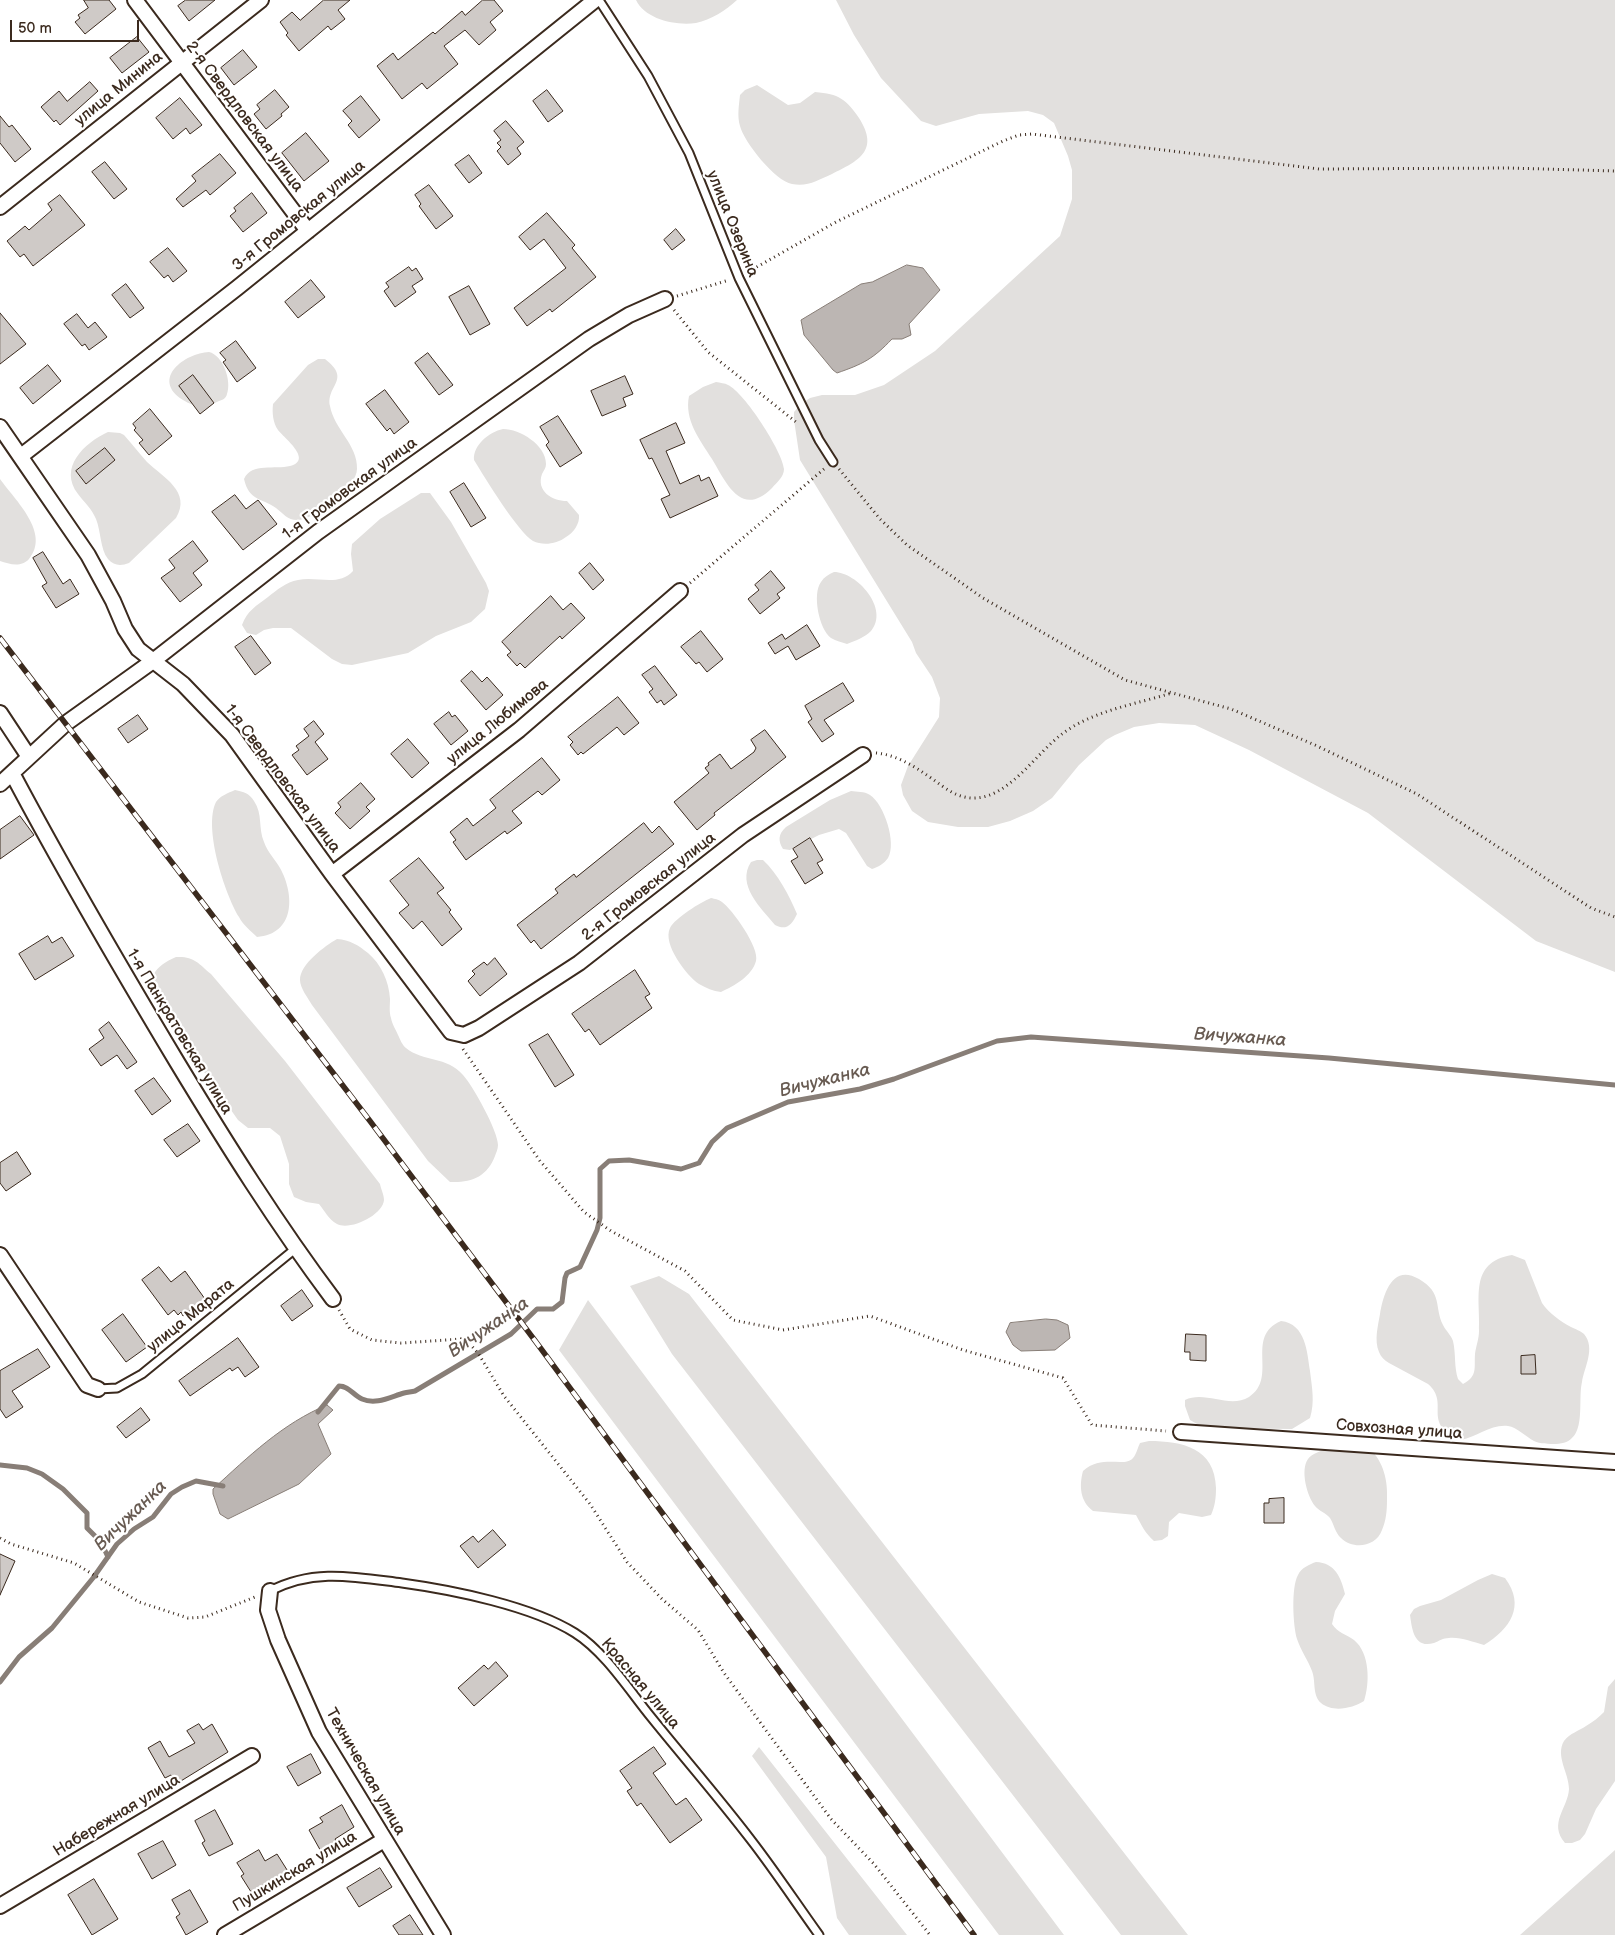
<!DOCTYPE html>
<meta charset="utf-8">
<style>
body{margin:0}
#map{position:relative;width:1615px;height:1935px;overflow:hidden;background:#fff;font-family:"Balsamiq Sans",sans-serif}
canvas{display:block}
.scale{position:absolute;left:10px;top:20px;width:129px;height:22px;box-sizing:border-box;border:2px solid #3b2a1e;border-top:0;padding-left:6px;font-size:15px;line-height:18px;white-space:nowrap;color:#3b2a1e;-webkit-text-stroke:4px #fff;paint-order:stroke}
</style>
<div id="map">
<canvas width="1615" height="1935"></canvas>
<div class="scale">50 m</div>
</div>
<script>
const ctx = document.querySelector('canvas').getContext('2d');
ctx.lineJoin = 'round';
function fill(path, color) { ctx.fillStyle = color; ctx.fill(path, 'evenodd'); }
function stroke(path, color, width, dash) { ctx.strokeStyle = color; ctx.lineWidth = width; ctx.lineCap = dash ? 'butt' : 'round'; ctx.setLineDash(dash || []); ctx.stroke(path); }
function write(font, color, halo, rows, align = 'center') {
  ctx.font = font + ' "Balsamiq Sans",sans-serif'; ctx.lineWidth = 4.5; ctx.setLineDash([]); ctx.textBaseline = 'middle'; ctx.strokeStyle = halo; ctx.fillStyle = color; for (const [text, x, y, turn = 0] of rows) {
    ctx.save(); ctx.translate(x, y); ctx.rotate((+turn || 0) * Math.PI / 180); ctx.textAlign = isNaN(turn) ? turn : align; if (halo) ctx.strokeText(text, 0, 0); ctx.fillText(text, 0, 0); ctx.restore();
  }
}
fill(new Path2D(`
 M636,0H737C726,10 711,20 696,23C675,26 645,19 636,0Z
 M836,0H1615V972L1536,941L1368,813L1249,750L1195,725L1159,723L1134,727L1115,735L1106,740L1079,765L1052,798L1033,811L1010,821L988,827H958L928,822L912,811L903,795L901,785L908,766L939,717L940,698L932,677L916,653L912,642L800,460L794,420V412L801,404L810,398L822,395H855L884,385L935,351L1060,236L1072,199V170L1068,156L1054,123L1043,115L1028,111L979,114L936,126L921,121L881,78L854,35Z
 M757,85L788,105L800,103L815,92C839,94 846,99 859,118C880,151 858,161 832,174C818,180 808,187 792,184C775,181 744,142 740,126C737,116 739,105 740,95L745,90Z
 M209,352C223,355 232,381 227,394C226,398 223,400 219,401C205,408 196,408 183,400C150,379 185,353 209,352Z
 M318,359H325C352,380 326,385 330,406C334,429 358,445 357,469C357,487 317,518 299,520C288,521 284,514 276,508C262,498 249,501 244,479C252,462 275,470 290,466C314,460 283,437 278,430C273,423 272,413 273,404L308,365Z
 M716,382C720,383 725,383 728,385C744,392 783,452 784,469C784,477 777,482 772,488C741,519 726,482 712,459C700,440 684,420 689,396L703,387Z
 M503,429C520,429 546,445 546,464C546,468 544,470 542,474C536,491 552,501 567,501L579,515C580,524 573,533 566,537C557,544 543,546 533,541C518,532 485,478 474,460C473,445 489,432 503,429Z
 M108,432L120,433L124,435C132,444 139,453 147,462C163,477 192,492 176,518L129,563C121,566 114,566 108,559C100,549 101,531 96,519C92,509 84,502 78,494C58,468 84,443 108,432Z
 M0,479C15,500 51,533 29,559C21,568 9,564 0,561Z
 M421,493H430L451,522L486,583L489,591L485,609L471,622L436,636L408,653L352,665L342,664L332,659L291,628H273L264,630L256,635L247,633L242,625C247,611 256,606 268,597C277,590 286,582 298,580C317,576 339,587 353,571L351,554L352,544L380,519Z
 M834,572C857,572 890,609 871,631C865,637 855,641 847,644C842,642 836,641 831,638C819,629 812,594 821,582C824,577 829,574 834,572Z
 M235,790C244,792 249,793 254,801C263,814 258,828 264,842C268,853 275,859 280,868C295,895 295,934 257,937C251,931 243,925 239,917C225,894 203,828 216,802C220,796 228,793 235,790Z
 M851,791C857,792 864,791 870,795C884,804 897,843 888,858C884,864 878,867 872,869L867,866L846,833L839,829L819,835L790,850L783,849C778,841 778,834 786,827L830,800Z
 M757,860H763C778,874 789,895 797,914C792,925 786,931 775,925C761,908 736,885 751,862Z
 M711,898C715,899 718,899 722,902C732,909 760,948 756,961C752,976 734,986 721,992C713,991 706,988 699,984C687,976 662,944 670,928C675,918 701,902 711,898Z
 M337,939C350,940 358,945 368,953C381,964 389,981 390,999C390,1005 389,1012 391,1018C392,1024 396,1030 398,1035C400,1039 402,1045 406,1048C423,1062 447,1056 463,1075C473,1086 498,1131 498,1145C498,1149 496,1153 495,1156C487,1177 471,1183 450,1182L428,1161L312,1005C308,998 300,988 300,980C300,964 325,946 337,939Z
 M176,957C194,956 198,963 211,974L285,1061L380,1184C381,1189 384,1195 384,1200C383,1215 350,1231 337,1224C328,1219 325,1211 319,1204L306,1202L294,1197L289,1184V1164L280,1136L270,1128H248L238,1120L154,1001C145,979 155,966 176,957Z
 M1512,1255L1525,1260L1542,1303C1549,1313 1560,1321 1571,1327C1575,1329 1581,1331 1584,1334C1596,1348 1584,1368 1582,1382C1577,1403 1589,1443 1556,1444C1549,1444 1540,1444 1534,1441C1526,1437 1517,1427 1508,1426C1491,1424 1477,1437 1461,1440C1420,1423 1451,1404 1428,1384L1389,1363C1384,1360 1381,1357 1379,1352C1374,1340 1378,1326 1380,1314C1383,1295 1392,1263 1419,1279C1443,1293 1434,1307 1443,1325C1446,1331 1451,1335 1453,1341C1456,1354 1454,1367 1458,1379L1463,1384C1478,1376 1474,1368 1475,1354C1476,1346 1479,1339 1479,1331C1481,1300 1468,1262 1512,1255Z
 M659,1276L689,1294L1188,1935H1121L672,1354L630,1286Z
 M588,1300L1064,1935H999L559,1350Z
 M1281,1321C1306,1324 1307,1352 1310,1371C1312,1388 1315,1402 1310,1418L1292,1429L1204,1428L1190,1420L1185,1406V1400C1205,1390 1229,1409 1249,1397C1279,1377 1244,1337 1281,1321Z
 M1149,1441C1182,1441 1215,1448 1216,1488C1216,1498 1215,1506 1211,1515L1202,1517L1179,1513L1169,1522L1168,1536L1162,1540L1154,1541C1145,1533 1142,1526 1136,1515L1093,1511C1080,1501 1079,1486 1083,1471C1102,1454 1125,1468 1133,1458C1136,1455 1138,1447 1140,1443Z
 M1328,1448H1369C1384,1462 1388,1481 1387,1500C1387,1511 1386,1521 1382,1530C1376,1547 1353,1550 1341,1538C1335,1533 1334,1524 1330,1518C1326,1513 1319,1511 1315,1506C1307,1496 1300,1470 1308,1459C1312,1453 1322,1451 1328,1448Z
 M1316,1562C1335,1563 1341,1577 1345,1594L1335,1611L1332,1624C1338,1633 1346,1634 1354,1640C1370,1653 1370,1683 1364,1701C1353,1708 1333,1713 1321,1703C1312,1695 1316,1681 1312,1671C1308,1660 1301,1651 1297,1639C1293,1626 1291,1587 1298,1575C1301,1568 1310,1564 1316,1562Z
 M1492,1574L1505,1578C1526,1606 1510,1629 1484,1645C1472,1642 1461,1637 1449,1638C1443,1638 1439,1641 1434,1643C1414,1649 1412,1629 1410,1615L1414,1609L1420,1606L1441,1600L1478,1580Z
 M1615,1679V1781L1596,1809L1585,1834L1580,1840L1572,1843H1565C1548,1823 1568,1808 1569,1789C1569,1773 1555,1756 1564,1741C1570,1733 1579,1731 1586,1726C1593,1722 1599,1717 1604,1712L1608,1687Z
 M759,1747L907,1935H849L837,1918L826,1857L752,1756Z
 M1615,1850V1935H1520Z`), '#e2e0de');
const water = new Path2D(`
 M907,265L923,268L940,290L909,324L911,335L902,339H892C873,359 863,364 837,373L833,370L804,335L801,320L861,284L872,282Z
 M1046,1319L1057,1320L1068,1325L1070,1338L1055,1350L1021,1351L1013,1345L1006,1332L1010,1323Z
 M327,1405L333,1410L318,1424L331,1454L299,1484L228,1519L220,1514L213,1494V1489C248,1457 283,1423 327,1405Z`);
fill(water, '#bcb6b3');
stroke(water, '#887e77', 1);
stroke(new Path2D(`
 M318,1412L339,1386C349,1386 353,1395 362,1399C376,1405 390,1397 404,1393C408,1392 411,1392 415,1391L511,1334L537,1309H553L562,1302L565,1278L567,1273L580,1267L597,1230L600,1218V1169L609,1161L629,1160L681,1169L699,1163L712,1142L727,1128L788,1102L860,1089L894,1079L997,1041L1031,1037L1329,1058L1615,1085
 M0,1465L27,1468L42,1474L63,1489L87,1513V1528L101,1542L108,1557
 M0,1682L19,1657L52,1628L93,1578L117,1544L134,1529L153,1517L171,1494L182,1487L196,1481L223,1486`), '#887e77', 5);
const building = new Path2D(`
 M84,0H109L116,9L85,34L75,22L80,18L78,15L88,8Z
 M186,0H215L189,21L178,6Z
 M324,0H350L338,10L345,19L331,30L328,26L299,51L286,35L288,33L280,22L292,12L300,20Z
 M483,0H494L503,11L490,22L496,30L479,45L465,30L444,46L458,64L427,89L422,83L402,99L377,66L393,53L398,60L433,32L435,34L462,11L465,15Z
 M137,37L149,52L122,73L110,58Z
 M243,50L257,67L234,85L221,68Z
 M90,82L98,91L60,125L56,120L54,122L41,107L59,91L67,101Z
 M275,90L289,107L281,114L282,116L266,129L254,114L260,109L257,105Z
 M547,90L563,111L548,122L533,101Z
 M361,96L380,120L359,138L348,125L352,121L343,111Z
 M180,98L202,125L190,134L186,128L173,139L156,118Z
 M0,116L9,127L12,125L31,149L15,162L0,143Z
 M506,121L524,142L517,148L521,154L508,165L497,151L501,147L497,143L501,140L494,131Z
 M306,133L329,161L304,181L282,153Z
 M220,154L236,173L210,195L206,190L183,207L176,199L196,181L192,176Z
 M469,155L482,173L469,183L455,165Z
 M105,162L127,189L114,199L92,172Z
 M429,185L453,216L436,229L419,206L421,204L415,195Z
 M252,193L267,213L243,232L230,216L236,211L234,208Z
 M60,195L85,225L33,266L24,254L20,257L7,241L25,226L29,230L52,210L48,204Z
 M547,213L575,245L572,248L596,277L552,312L550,309L527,326L514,308L566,268L544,239L530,250L519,237Z
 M676,229L685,240L672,250L664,240Z
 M168,248L187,271L173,282L168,275L164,278L150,262Z
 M409,267L412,271L416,268L423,279L412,286L416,292L395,307L384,291L389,287L386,283Z
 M311,280L325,297L298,318L285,302Z
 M126,284L144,308L130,318L112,295Z
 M469,286L490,324L470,335L449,297Z
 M0,313L26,344L0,364Z
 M77,314L88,328L95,322L107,337L89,350L85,344L82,346L64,324Z
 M236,341L256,368L237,382L223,362L226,360L220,353Z
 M428,353L453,385L439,395L415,363Z
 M48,365L61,381L33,404L20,388Z
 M193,375L214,403L200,414L179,386Z
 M625,376L633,394L623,398L626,406L602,416L591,391Z
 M385,390L409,422L394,434L390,428L387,431L366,404Z
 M150,409L172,436L149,455L139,443L143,440L134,430L136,428L133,424Z
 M558,416L582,453L560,467L546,445L549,442L540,427Z
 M676,423L685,443L666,451L680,484L699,475L701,481L709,477L718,496L670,518L661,499L670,495L652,458L649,459L640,440Z
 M105,448L115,460L86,484L76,471Z
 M464,483L486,518L471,527L450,492Z
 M235,495L246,509L258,500L277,524L243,550L212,512Z
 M193,541L208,561L193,573L202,585L180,602L161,578L175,568L169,560Z
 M43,552L63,584L70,579L79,594L56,608L42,586L47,583L33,558Z
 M590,563L604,580L593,590L579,573Z
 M771,571L785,588L777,594L780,598L760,614L748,599L759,590L755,585Z
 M551,596L563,610L571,603L585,618L562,639L560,636L525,668L520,663L517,666L507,655L511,652L502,642Z
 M807,625L820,646L796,660L788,646L775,654L768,643L782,634L785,639Z
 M701,631L723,659L707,672L699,662L696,664L681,647Z
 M251,636L271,663L255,675L235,647Z
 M655,666L677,695L664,705L661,700L657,703L649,692L653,689L642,675Z
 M472,671L482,682L487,677L503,695L486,710L461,681Z
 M843,683L854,701L824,720L834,734L822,742L808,722L812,719L805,706Z
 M618,697L639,723L624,735L617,727L583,754L581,752L578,755L570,745L573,742L568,737Z
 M449,712L452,717L455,715L468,731L451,745L434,724Z
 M138,715L148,729L128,743L118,729Z
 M314,721L324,734L315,742L328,759L307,775L292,755L299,750L296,746L309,736L304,729Z
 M765,730L786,757L714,813L715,815L697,830L674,802L709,773L705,768L709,765L708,763L720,754L731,769L754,752L756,748L751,740Z
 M408,739L429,763L412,778L391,754Z
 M542,758L560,780L542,795L538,791L512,811L522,823L507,834L505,831L466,860L453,842L456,840L450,832L467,818L473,826L496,808L490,800Z
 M361,783L375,799L366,807L370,811L350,829L335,813L341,807L338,803Z
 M20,816L34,835L0,859V830Z
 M644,823L652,833L659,826L674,844L541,949L534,940L531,943L517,925L558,893L555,889L574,874L576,877Z
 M810,838L823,860L817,863L823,873L805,884L791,861L798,857L793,849Z
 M419,858L444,888L437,893L451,910L449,912L462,929L442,946L422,921L413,929L399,913L409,905L390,881Z
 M48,936L52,943L62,937L74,956L35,980L19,954Z
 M495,958L507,974L480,996L468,981L475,974L472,971L484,962L487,965Z
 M635,970L650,994L645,997L652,1008L600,1045L589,1029L585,1032L572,1014Z
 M109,1022L137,1062L127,1069L117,1055L101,1066L89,1049L104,1038L99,1030Z
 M548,1034L574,1075L555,1087L529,1045Z
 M154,1078L171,1101L152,1115L135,1091Z
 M188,1124L200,1141L177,1157L164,1140Z
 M17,1152L31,1174L6,1191L0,1183V1163Z
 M159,1267L171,1282L185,1271L205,1299L183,1316L181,1312L178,1315L174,1310L168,1315L142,1280Z
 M302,1290L313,1306L292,1321L281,1306Z
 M123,1314L147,1347L126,1362L102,1330Z
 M1186,1334L1206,1335V1361L1190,1360V1352H1185Z
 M238,1338L259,1367L245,1377L238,1367L232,1371L230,1368L190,1396L179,1381Z
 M38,1349L50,1367L12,1391L23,1407L6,1418L0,1409V1371Z
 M1535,1355L1536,1374H1521V1356Z
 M141,1408L150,1420L126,1438L117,1427Z
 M1284,1498V1523H1264V1503H1269V1499Z
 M493,1530L506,1545L478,1568L460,1546L473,1536L478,1542Z
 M0,1554L15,1561L0,1595Z
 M496,1662L508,1676L474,1706L458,1688L484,1665L488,1669Z
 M199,1724L203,1730L212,1724L228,1752L176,1784L171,1775L165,1778L148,1748L160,1741L169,1757L195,1743L187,1731Z
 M654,1747L666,1764L653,1773L676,1805L686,1798L702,1820L670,1843L641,1803L637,1806L627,1791L632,1788L620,1771Z
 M311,1754L321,1773L298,1786L287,1767Z
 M342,1805L354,1827L335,1839L339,1846L323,1855L309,1830L323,1822L320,1818Z
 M215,1810L233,1844L209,1856L202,1843L205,1841L195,1821Z
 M163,1841L176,1865L152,1879L138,1854Z
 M259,1850L265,1861L277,1854L289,1873L253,1895L241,1876L244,1874L237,1863Z
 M380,1868L392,1887L359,1907L347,1888Z
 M94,1879L118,1919L92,1935L68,1895Z
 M190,1890L208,1922L186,1935L176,1917L180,1914L172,1900Z
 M410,1915L423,1935H399L393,1926Z`);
fill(building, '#cfcac7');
stroke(building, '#3b2a1e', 1);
const lane = new Path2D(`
 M599,0L648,76L689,153L739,278L819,440L833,462
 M98,1389L117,1388L142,1374L295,1249
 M270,1591C314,1568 355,1577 402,1583C453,1590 532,1606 575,1633C605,1652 629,1690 651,1717C684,1758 719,1798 751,1840C775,1871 796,1903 819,1935`);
const street = new Path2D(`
 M135,0L308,231
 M0,207L261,0
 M0,427L88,555L113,601L125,629L138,649L183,684L232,735L332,874L451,1032L464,1035L479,1028L579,963L743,835L863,755
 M21,456L237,288L595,0
 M0,713L29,757
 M12,773C64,871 120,967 177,1062C226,1143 276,1223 333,1299
 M0,784L65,724L153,661L318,532L589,339L629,315L665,299
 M332,874L519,730L680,591
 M0,1255L87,1385L98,1389
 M1181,1432L1615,1462
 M270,1591L268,1610L278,1640L319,1732L443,1935
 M0,1906L252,1756
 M225,1935L384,1840`);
stroke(lane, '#3b2a1e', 11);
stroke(street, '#3b2a1e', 18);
stroke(new Path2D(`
 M748,272L836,222L1003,141L1019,135L1032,134L1319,169L1509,168L1615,171
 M677,296L729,280
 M674,310L708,352L796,422
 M839,469L880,519L907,545L983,598L1125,680L1231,709L1315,745L1417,794L1591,908L1615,917
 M690,583L824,469
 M876,753C897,755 914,766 931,778C944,787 955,797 971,798C1008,800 1035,754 1062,734C1092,711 1136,704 1172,693
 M463,1049L540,1161L584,1212L611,1231L685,1271L733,1320L783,1330L870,1316L963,1350L1063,1378L1092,1425L1166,1431
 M339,1310L350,1329L372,1340L401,1343L461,1339L470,1344L478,1353L504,1396L590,1504L627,1562L662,1599L698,1630L724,1673L831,1819L874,1864L930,1935
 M0,1538L11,1544L74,1563L139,1602L188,1618L205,1617L255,1597`), '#3b2a1e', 3, [1, 4]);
stroke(lane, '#fff', 7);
stroke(street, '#fff', 14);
const rail = new Path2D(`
 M0,638L370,1121L536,1342L974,1935`);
stroke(rail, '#3b2a1e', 5.5);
stroke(rail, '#fff', 4, [11]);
write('16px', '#3b2a1e', '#fff', [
 ["улица Минина",119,89,-39],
 ["2-я Свердловская улица",244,117,53],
 ["3-я Громовская улица",299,216,-39],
 ["улица Озерина",732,224,68],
 ["1-я Громовская улица",350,489,-36],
 ["улица Любимова",498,722,-39],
 ["1-я Свердловская улица",282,779,53],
 ["2-я Громовская улица",649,887,-38],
 ["1-я Панкратовская улица",179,1032,59],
 ["улица Марата",191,1316,-39],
 ["Совхозная улица",1399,1430,4],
 ["Красная улица",640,1684,50],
 ["Техническая улица",365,1772,60],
 ["Набережная улица",117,1816,-31],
 ["Пушкинская улица",295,1872,-31]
]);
write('italic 18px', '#685b52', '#fff', [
 ["Вичужанка",1240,1038,4],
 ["Вичужанка",825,1081,-14],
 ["Вичужанка",489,1328,-34],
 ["Вичужанка",131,1516,-44]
]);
</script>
